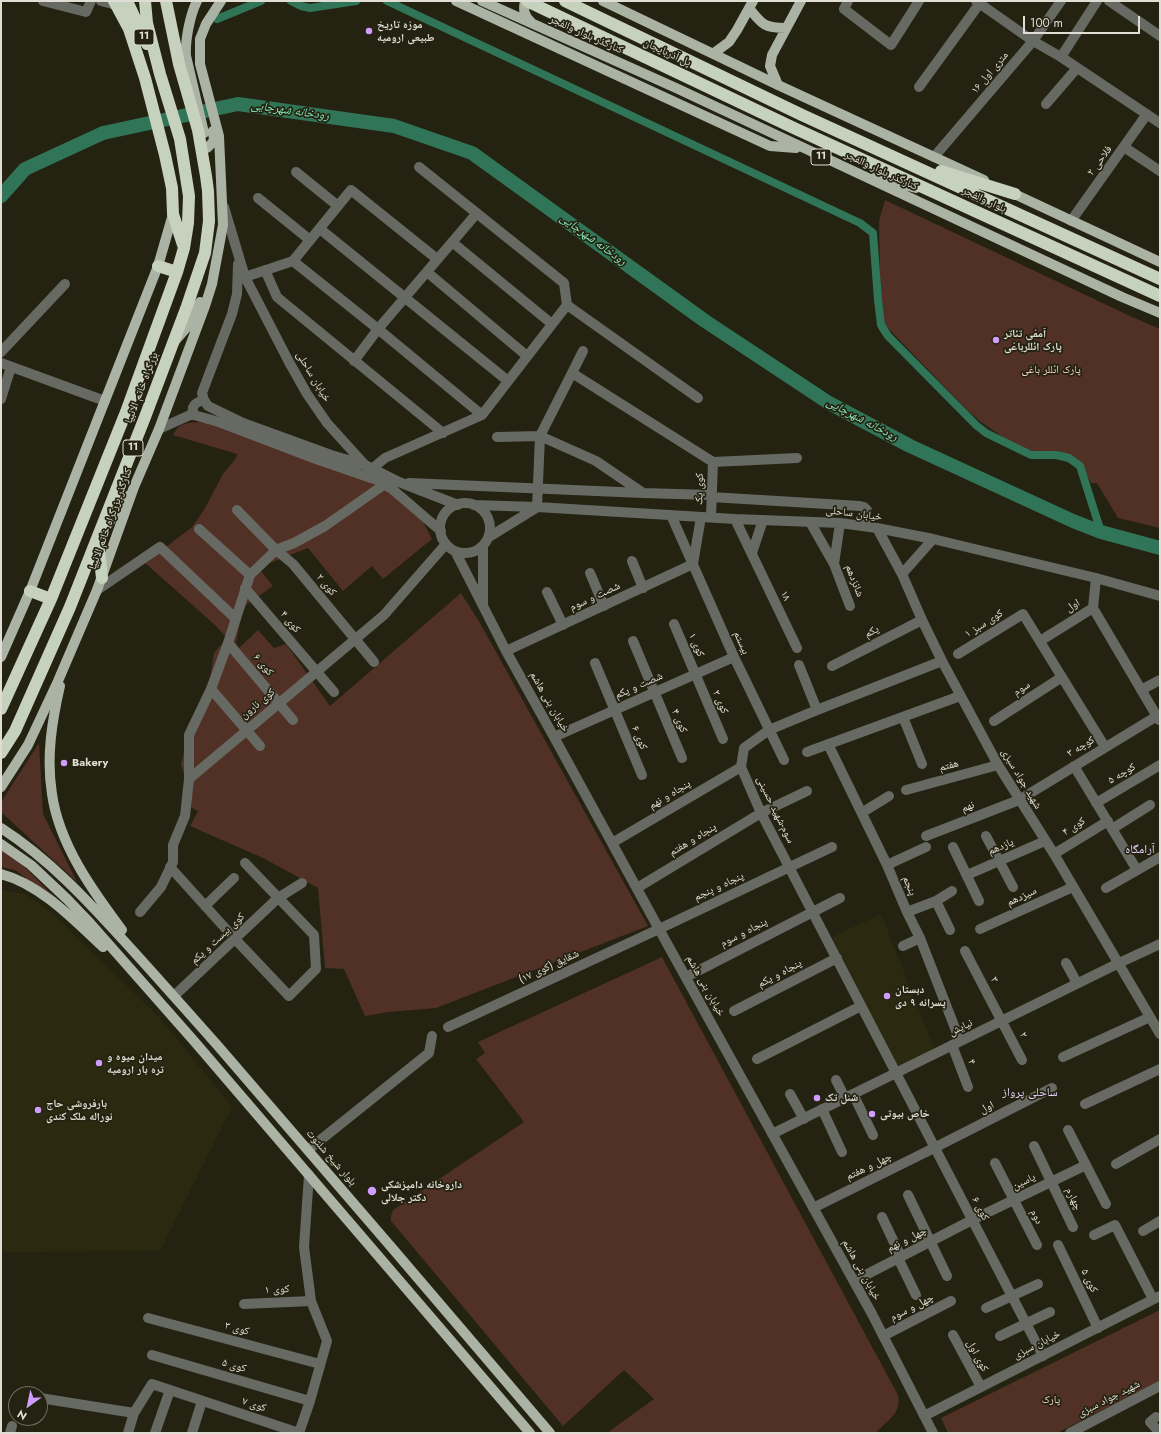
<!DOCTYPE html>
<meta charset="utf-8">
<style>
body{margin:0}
#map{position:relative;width:1161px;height:1434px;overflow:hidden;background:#242211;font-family:Jost,sans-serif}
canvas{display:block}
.frame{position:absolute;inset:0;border:2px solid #e0ded4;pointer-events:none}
.north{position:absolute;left:8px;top:1386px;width:40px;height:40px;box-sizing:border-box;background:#242211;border:1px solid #6f6d5f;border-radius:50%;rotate:213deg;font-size:11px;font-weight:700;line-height:16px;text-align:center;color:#e0ded4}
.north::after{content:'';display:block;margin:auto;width:14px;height:18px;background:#d09dff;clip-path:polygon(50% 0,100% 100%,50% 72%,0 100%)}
.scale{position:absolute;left:1023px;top:16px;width:117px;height:18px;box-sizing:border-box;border:2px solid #e0ded4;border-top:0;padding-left:5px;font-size:12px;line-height:14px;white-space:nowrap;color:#e0ded4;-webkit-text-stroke:3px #242211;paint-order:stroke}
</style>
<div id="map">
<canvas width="1161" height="1434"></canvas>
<div class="frame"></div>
<div class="north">N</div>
<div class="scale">100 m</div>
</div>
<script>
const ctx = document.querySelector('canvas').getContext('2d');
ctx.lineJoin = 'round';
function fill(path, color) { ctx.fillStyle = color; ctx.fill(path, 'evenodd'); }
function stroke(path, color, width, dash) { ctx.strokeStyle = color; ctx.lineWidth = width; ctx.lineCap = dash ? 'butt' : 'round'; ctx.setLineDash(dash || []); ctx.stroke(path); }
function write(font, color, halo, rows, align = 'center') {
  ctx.font = font + ' Jost,"Noto Naskh Arabic",sans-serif'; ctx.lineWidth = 3.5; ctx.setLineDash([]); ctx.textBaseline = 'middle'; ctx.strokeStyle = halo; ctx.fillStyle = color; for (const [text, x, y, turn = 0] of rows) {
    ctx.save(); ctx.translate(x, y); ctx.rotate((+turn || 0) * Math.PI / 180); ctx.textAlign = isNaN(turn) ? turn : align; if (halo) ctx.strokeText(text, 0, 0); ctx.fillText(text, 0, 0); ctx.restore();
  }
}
fill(new Path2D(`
 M1,890L24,894L50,911L161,1019L232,1107L160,1251L1,1252Z
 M881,914L937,1055L906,1071L896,1066L832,937Z`), '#2c2911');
fill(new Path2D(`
 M885,200L1130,316L1160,329V528L1118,518L1097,483H1091L1077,459L1066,454L1038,453L1023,450L1000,435L981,422L967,410L884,324L880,281L879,221Z
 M199,422L210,423L359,468L372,476L423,522L432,539L383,579L372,566L343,591L308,548L270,563L261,571L273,586L243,607L236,643L239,648L258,630L274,648L286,644L330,706L461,593L480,623L648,926L436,1008L389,1012L365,1016L344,969L325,968L318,888L263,858L190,826L198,811L188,806L189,789L181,765L188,733L208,691L214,653L227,638L215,625L145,563L192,527L204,510L223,474L236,458L237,454L173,435C179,423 186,423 199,422Z
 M39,743L43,814L77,882L1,812V802Z
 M1,850L23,865L58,901L15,870L1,867Z
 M662,957L898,1395C902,1414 887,1420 876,1433H607L654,1399L624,1370L563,1426L391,1221V1216L393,1210L524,1122L476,1059L485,1053L478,1042Z
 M1160,1310V1381L1057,1433H948L941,1418Z`), '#513025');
stroke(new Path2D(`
 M291,1L301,6L310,8L356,1
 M387,1L860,223L873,233L878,300L881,325L888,336L976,425L986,433L1031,455H1056L1069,458L1080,466L1101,532
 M217,19L261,1`), '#307557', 8);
stroke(new Path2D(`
 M1,196L25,169L103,133L238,104L394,126L472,153L705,321L829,403L910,446L1073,521L1101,532L1160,548`), '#307557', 14);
stroke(new Path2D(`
 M43,1L86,12L91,1
 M101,1L116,5
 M848,1L844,9L891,45L919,1
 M976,1L1033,41L1061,57L1160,123
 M1109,1L1160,36
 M1061,57L1097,1
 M919,87L980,3
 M1046,104L1077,68
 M1124,147L1160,171
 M934,157L1033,41L1061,1
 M419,167L564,283L567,305
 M296,172L338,206
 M258,198L310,240
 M224,207L245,277L289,362L307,394L327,423L365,465L399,482L458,505
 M1071,221L1147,114
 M320,229L508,381
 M452,242L552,324
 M293,261L378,329L482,415
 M238,264L237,294L232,314L202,393L204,400L208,406L243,423L331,455L365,465
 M265,270L277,297L443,433
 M427,272L527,356
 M245,277L293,261L351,190L437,259
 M1,352L65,284
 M354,361L378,329L477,213
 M1,363L105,401
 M572,373L583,351
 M1,399L11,367
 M194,415C190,406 196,402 204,400
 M159,429L190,415H194L219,422L316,459L377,480L392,489L441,531
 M497,437L540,436L596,461L643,493L711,495
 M373,468L385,458L482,415L567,305L698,398
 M409,483L643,493
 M711,497L860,506L864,507L867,510L864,526
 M440 528a25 25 0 1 1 50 0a25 25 0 1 1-50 0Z
 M474,505L537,507L735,519L840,523L877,528L933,539L1096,578L1160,596
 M537,507L540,436L572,373L713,462L797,458
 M237,510L276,550L293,564L374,662
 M671,515L734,657L784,760
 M711,517L713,462
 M735,519L797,648
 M810,522L834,564L850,606
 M877,528L902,574L922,620L942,661L998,765L1054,854L1160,1034
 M199,529L250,575
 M489,537L536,508
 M483,547V604
 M455,551L506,651L554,737L659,929L872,1314L933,1433
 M752,553L763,520
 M632,561L643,588
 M693,564L701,517
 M834,564L840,523
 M590,573L604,606
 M902,574L933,539
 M245,588L334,692
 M97,590L160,547L235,618
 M547,592L563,625
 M1093,608L1159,720
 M674,624L723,739
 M633,641L682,758
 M1040,641L1093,608L1096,578
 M228,643L293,720
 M506,651L693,564
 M958,654L1023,614L1105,747
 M942,661L817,710L769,730L744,748L741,767L761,813L1043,1356
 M595,663L642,775
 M799,665L817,710
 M832,666L922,620
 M211,689L260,746
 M1141,690L1160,680
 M903,717L922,764
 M994,721L1062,677
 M554,737L734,657
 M828,744L887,865L907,912L920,938L960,1041
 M807,752L960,696
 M1074,766L1137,870
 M189,779L384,615L446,544
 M906,790L998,765
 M1096,803L1160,765
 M863,812L889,796
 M1112,829L1150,805
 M926,836L1019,800L1157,716
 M986,836L1013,887
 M612,843L741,767
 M953,847L979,901
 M1054,854L1108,821
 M887,865L926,847
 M170,867L235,939L289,996L316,969L314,935L245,863
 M967,875L1045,841
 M637,888L761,813L807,791
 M1106,888L1160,857
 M936,901L950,930
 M205,906L234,878
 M140,912L161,887L173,862V845L185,816L189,779V735L211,689L228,643L250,575L276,550L294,543L325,526L385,484
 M907,912L936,901L952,891
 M980,929L1073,887
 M903,946L920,938
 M965,951L1022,1060
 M1066,963L1077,983
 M686,977L840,898
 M174,996L278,898L302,883
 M734,1011L837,958
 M448,1027L659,929L832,847
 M952,1045L968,1087
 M1063,1057L1150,1017
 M757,1059L861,1006
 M836,1080L845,1098
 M790,1094L804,1119
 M853,1094L873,1135
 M1085,1104L1160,1069
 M822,1109L842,1152
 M1068,1130L1106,1204
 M772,1134L1119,963L1160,944
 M1034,1146L1073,1227
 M308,1150L429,1053L432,1036
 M995,1163L1037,1245
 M1116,1164L1160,1139
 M908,1195L947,1276
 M813,1208L934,1148L1052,1088
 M882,1217L901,1257
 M1143,1231L1160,1221
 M1094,1235L1115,1225L1153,1299
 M1058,1245L1098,1328
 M898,1258L916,1295
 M854,1281L972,1220L1086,1165
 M244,1304L311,1301
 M986,1308L1038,1284
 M148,1318L320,1364
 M953,1335L981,1387
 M883,1336L951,1301
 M1000,1336L1050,1312
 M152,1355L310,1401
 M40,1398L134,1413
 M924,1416L1160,1296
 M1156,1417L1150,1422L1160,1433
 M10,1433L12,1426
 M128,1433L134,1413L152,1384L299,1433
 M155,1433L170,1390
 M192,1433L202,1401
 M299,1433L310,1401L327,1341L311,1301L304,1247L309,1175
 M1070,1433L1160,1386`), '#666a63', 10);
stroke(new Path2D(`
 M197,1C190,15 185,40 186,56L204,133
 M456,1L770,146L796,148
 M482,1L676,88L1122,297L1160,313
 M525,1C523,10 524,16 531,22
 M603,1L778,85L984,180
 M749,8C762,25 765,28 786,28
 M714,53L729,42L737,30L753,1
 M778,85L770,66L772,55L801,1
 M207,148L214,141L213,131
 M875,177L916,188
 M1008,191L1160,262
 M174,342L189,325L200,302
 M104,529L128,496
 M1,657L30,591L158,266L173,214
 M60,686C52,721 46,757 52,794C59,844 92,890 122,930
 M1,787L28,745L58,681L97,590L134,487L159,429L205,306L212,284L223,225L219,136L200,64V39L206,24L221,1
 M1,828C49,859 87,900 125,942C156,976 187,1011 218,1046C329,1174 440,1304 550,1433
 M1,844L31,865L67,899L90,923L194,1041L530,1433
 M1,874C40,884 74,920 103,947`), '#abb4a4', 10);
stroke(new Path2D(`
 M114,1L129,29L145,78L165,155L172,188L173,214L183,245
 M127,1L147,44
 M527,1L796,129L1160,296
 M565,1L802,115L1160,279
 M941,171L1015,194
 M158,266L177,272
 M98,541L102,578
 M30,591L51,599
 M1,709L51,599L126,412L177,272L184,248L188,223L189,196L180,139L160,74L147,23L145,1
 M1,753L15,731L70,607L145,417L187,306L205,253L209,221L208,191L206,176L198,130L179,64L166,1`), '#c6d2be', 12);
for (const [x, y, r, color] of [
 [369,31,4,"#d09dff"],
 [996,340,4,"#d09dff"],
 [64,763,4,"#d09dff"],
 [887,996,4,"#d09dff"],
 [99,1063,4,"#d09dff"],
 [817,1098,4,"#d09dff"],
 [38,1110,4,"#d09dff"],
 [872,1114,4,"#d09dff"],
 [372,1191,5,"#d09dff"]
]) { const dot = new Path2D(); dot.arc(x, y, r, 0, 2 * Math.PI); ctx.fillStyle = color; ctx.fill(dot); stroke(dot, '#242211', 1.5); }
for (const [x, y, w] of [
 [144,37,20],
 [821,157,20],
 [133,448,20]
]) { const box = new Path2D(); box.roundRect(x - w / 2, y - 8, w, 16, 3); ctx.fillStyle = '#242211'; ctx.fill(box); stroke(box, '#e0ded4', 1); }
write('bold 10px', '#e0ded4', null, [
 ["11",144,37],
 ["11",821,157],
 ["11",133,448]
]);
write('bold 11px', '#e0ded4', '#242211', [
 ["موزه تاریخ",377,25],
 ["طبیعی ارومیه",377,38],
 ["آمفی تئاتر",1004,334],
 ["پارک ائللرباغی",1004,347],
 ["Bakery",72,763],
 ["دبستان",895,990],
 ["پسرانه ۹ دی",895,1003],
 ["میدان میوه و",107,1057],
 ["تره بار ارومیه",107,1070],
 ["شنل تک",825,1098],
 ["بارفروشی حاج",46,1104],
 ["نوراله ملک کندی",46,1117],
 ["خاص بیوتی",880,1114],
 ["داروخانه دامپزشکی",381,1185],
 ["دکتر جلالی",381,1198]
], 'left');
write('11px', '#e0ded4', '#242211', [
 ["کنارگذر بلوار والفجر",586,35,24],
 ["پل آذربایجان",667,53,25],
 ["۱۶ متری اول",990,73,-50],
 ["فلاحی ۲",1100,161,-54],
 ["کنارگذر بلوار والفجر",881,171,25],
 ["بلوار والفجر",984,200,25],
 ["خیابان ساحلی",313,377,59],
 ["بزرگراه خاتم الانبیا",142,388,-69],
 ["کوی یک",700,489,-89],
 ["خیابان ساحلی",854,514,7],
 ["کنارگذر بزرگراه خاتم الانبیا",111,519,-70],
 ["شانزدهم",854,581,69],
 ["کوی ۲",326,585,50],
 ["۱۸",785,596,65],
 ["شصت و سوم",595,597,-25],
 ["اول",1073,606,-31],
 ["کوی ۴",290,622,50],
 ["کوی سبز ۱",984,624,-32],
 ["یکم",872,632,-27],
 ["بیستم",741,643,66],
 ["کوی ۱",696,645,67],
 ["کوی ۶",263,665,50],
 ["شصت و یکم",639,686,-24],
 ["سوم",1022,689,-33],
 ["خیابان بنی هاشم",549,702,60],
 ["کوی ۲",720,702,67],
 ["کوی نارون",258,704,-40],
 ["کوی ۴",679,721,67],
 ["کوی ۶",639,738,67],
 ["کوچه ۳",1081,747,-31],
 ["هفتم",949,766,-15],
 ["کوچه ۵",1122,774,-31],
 ["شهید جواد سبزی",1021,779,59],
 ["پنجاه و نهم",670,795,-31],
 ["نهم",968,807,-22],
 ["سوم-شهید حسینی",775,810,64],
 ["کوی ۴",1074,827,-32],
 ["پنجاه و هفتم",693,840,-31],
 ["یازدهم",1001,847,-23],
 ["پنجم",909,886,68],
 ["پنجاه و پنجم",719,887,-25],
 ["سیزدهم",1022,897,-25],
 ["پنجاه و سوم",744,933,-27],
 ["کوی بیست و یکم",218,939,-43],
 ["شقایق (کوی ۱۷)",549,967,-25],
 ["پنجاه و یکم",780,974,-28],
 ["۳",994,980,62],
 ["خیابان بنی هاشم",705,986,61],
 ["نیایش",961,1028,-26],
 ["۲",1023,1035,64],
 ["۴",971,1062,68],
 ["اول",987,1108,-27],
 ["بلوار شیخ شلتوت",331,1158,49],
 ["چهل و هفتم",869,1167,-26],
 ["یاسین",1024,1182,-26],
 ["چهارم",1073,1199,64],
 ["کوی ۶",980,1209,62],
 ["دوم",1036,1217,63],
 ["چهل و نهم",907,1240,-27],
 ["خیابان بنی هاشم",861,1270,61],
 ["کوی ۵",1089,1281,64],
 ["کوی ۱",277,1290,-3],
 ["چهل و سوم",912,1308,-27],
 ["کوی ۳",237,1329,15],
 ["خیابان سبزی",1037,1345,-27],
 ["کوی اول",977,1356,62],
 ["کوی ۵",234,1366,16],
 ["شهید جواد سبزی",1109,1399,-27],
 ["کوی ۷",254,1405,18]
]);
write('11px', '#fcd6ca', '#242211', [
 ["پارک ائللر باغی",1051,370],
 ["پارک",1051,1400]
]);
write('italic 12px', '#86e9bb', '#242211', [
 ["رودخانه شهرچایی",290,111,8],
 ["رودخانه شهرچایی",593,240,36],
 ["رودخانه شهرچایی",862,420,28]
]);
write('12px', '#e7d3fd', '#242211', [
 ["آرامگاه",1140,850],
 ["ساحلی پرواز",1030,1093]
]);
</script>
